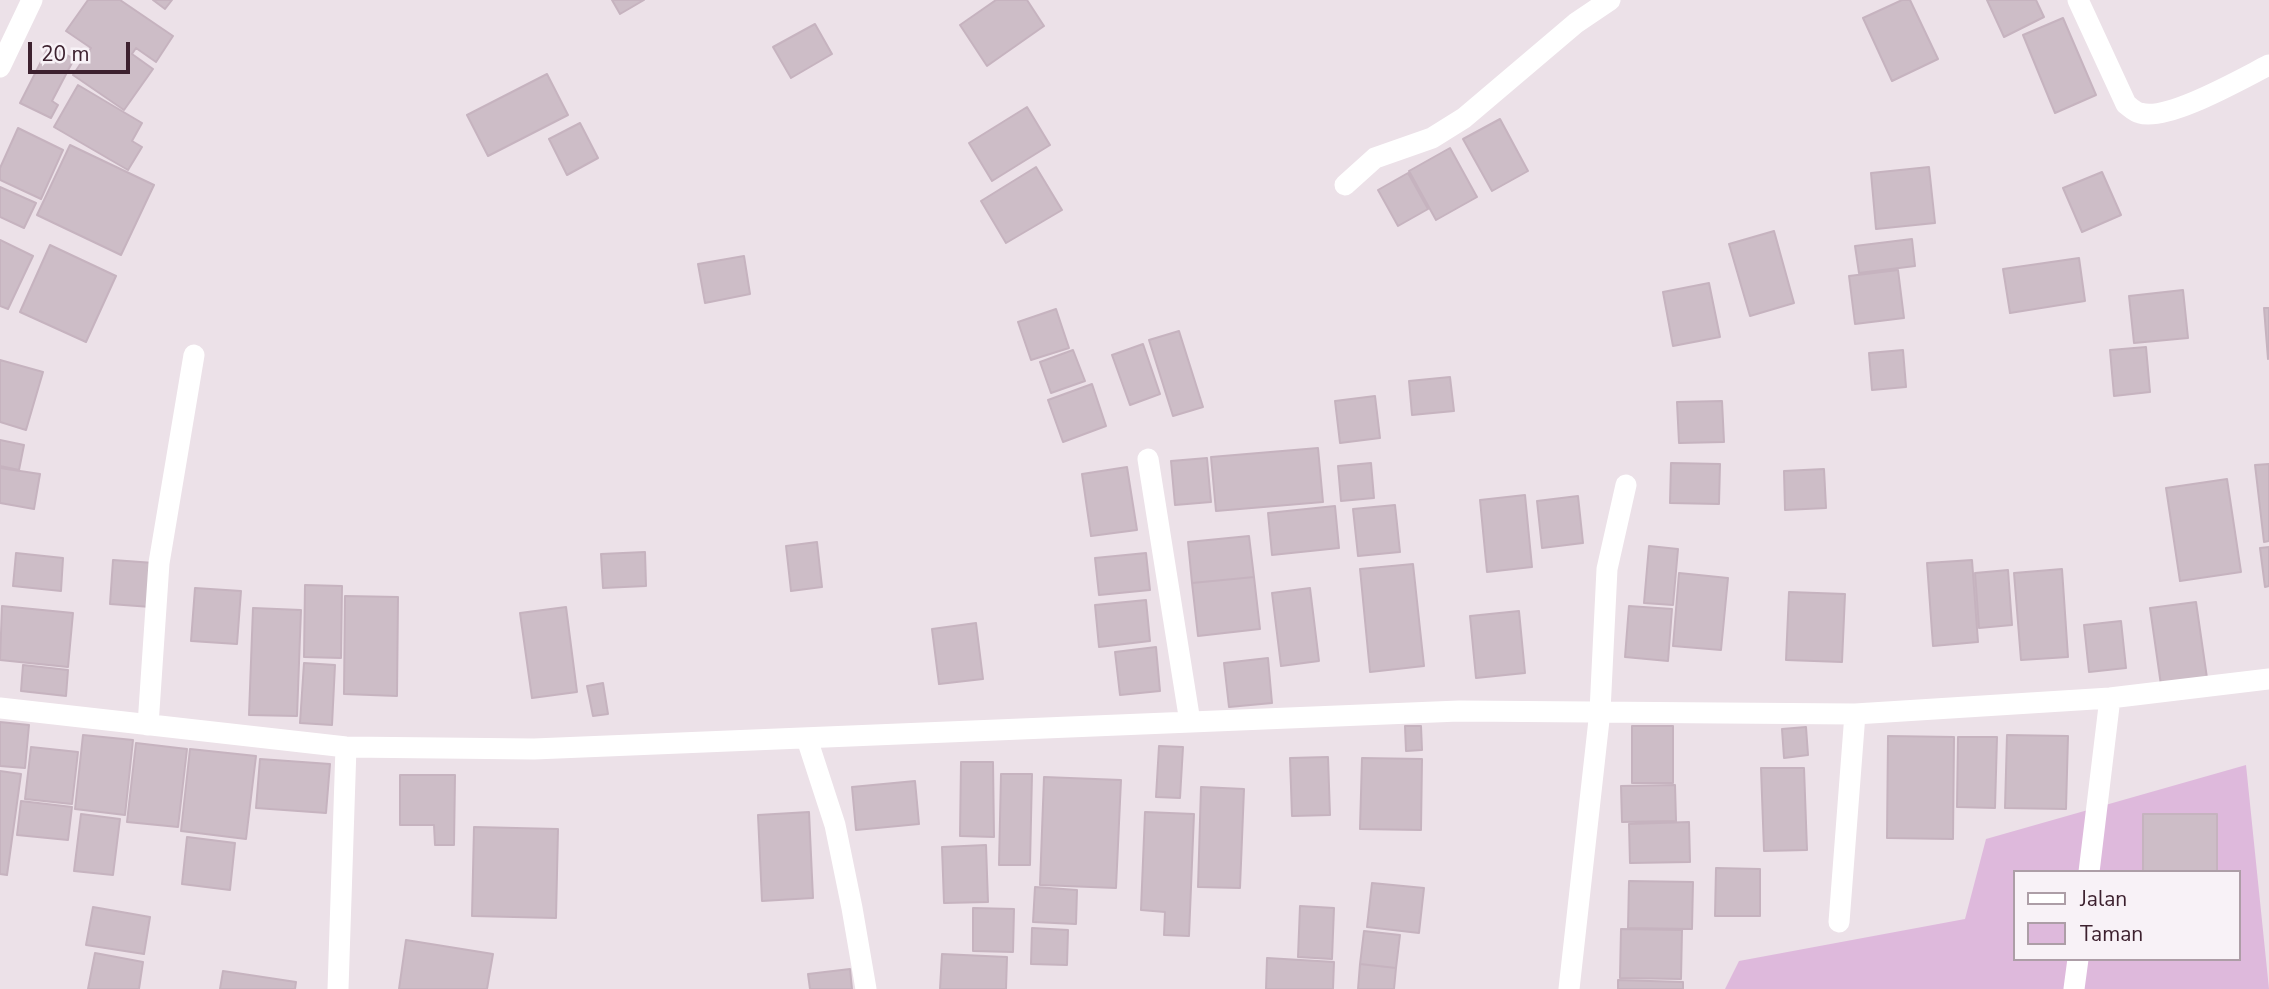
<!DOCTYPE html>
<style>
body{margin:0}
#map{position:relative;width:2269px;height:989px;overflow:hidden;background:#ece1e8;font-family:"Nunito Sans",sans-serif}
canvas{display:block}
.legend{position:absolute;left:2013px;top:870px;width:228px;height:91px;box-sizing:border-box;background:#f8f2f7;border:2px solid #ad9ea7;margin:0;padding:9px 12px;list-style:none;font-size:21px;color:#3d212f}
.legend li{display:flex;align-items:center;gap:14px;height:35px}
.legend b{width:35px;border:2px solid #ad9ea7}
.scale{position:absolute;left:28px;top:42px;width:102px;height:32px;box-sizing:border-box;border:4px solid #3d212f;border-top:0;padding-left:9px;font-size:21px;line-height:24px;white-space:nowrap;color:#3d212f;-webkit-text-stroke:5px #f8f2f7;paint-order:stroke}
</style>
<div id="map">
<canvas width="2269" height="989"></canvas>
<ul class="legend">
<li><b style="height:9px;background:#fff"></b>Jalan</li>
<li><b style="height:19px;background:#deb9dc"></b>Taman</li>
</ul>
<div class="scale">20 m</div>
</div>
<script>
const ctx = document.querySelector('canvas').getContext('2d');
ctx.lineJoin = 'round';
function fill(path, color) { ctx.fillStyle = color; ctx.fill(path, 'evenodd'); }
function stroke(path, color, width, dash) { ctx.strokeStyle = color; ctx.lineWidth = width; ctx.lineCap = dash ? 'butt' : 'round'; ctx.setLineDash(dash || []); ctx.stroke(path); }
fill(new Path2D(`
 M2246,765L2269,989H1725L1739,961L1965,919L1986,839ZM2015,872H2239V959H2015Z`), '#deb9dc');
const building = new Path2D(`
 M88,0H120L173,36L156,62L136,48L132,54L153,69L124,110L73,75L91,48L66,31Z
 M153,0H172L165,9Z
 M612,0H644L620,14Z
 M996,0H1027L1044,26L987,66L960,25Z
 M1902,0H1910L1938,59L1892,81L1863,18Z
 M1987,0H2036L2044,17L2004,37Z
 M2063,18L2096,95L2055,113L2023,35Z
 M815,24L832,54L791,78L773,47Z
 M49,46L74,59L52,101L58,105L51,118L20,103Z
 M547,74L568,115L488,156L467,115Z
 M78,85L142,123L132,141L142,147L128,170L54,127Z
 M1027,107L1050,145L992,181L969,143Z
 M1500,119L1528,171L1492,191L1463,139Z
 M580,123L598,158L567,175L549,139Z
 M18,128L63,150L41,199L0,180V168Z
 M70,145L154,185L121,255L37,215Z
 M1450,148L1477,197L1436,220L1409,171Z
 M1036,167L1062,210L1006,243L981,201Z
 M1929,167L1935,223L1876,229L1871,173Z
 M2102,172L2121,215L2082,232L2063,188Z
 M1408,173L1428,209L1398,226L1378,190Z
 M0,187L36,203L24,228L0,217Z
 M1774,231L1794,303L1750,316L1729,244Z
 M1912,239L1915,266L1859,273L1855,246Z
 M0,240L33,256L8,309L0,306Z
 M50,245L116,276L86,342L20,312Z
 M744,256L750,294L705,303L698,264Z
 M2079,258L2085,301L2010,313L2003,269Z
 M1898,270L1904,318L1855,324L1849,276Z
 M1709,283L1720,337L1673,346L1663,292Z
 M2183,290L2188,338L2134,343L2129,296Z
 M2264,308H2269V358L2268,359Z
 M1056,309L1069,348L1031,360L1018,322Z
 M1179,331L1203,407L1173,416L1149,340Z
 M1143,344L1160,394L1130,405L1112,355Z
 M2146,347L2150,392L2114,396L2110,350Z
 M1073,350L1085,381L1051,393L1040,362Z
 M1903,350L1906,387L1872,390L1869,353Z
 M0,360L43,372L26,430L0,422Z
 M1450,377L1454,411L1412,415L1409,381Z
 M1092,384L1106,426L1063,442L1048,400Z
 M1375,396L1380,438L1340,443L1335,401Z
 M1722,401L1724,442L1679,443L1677,402Z
 M0,440L24,445L19,470L0,466Z
 M1318,448L1323,502L1216,511L1211,457Z
 M1207,458L1211,502L1175,505L1171,461Z
 M1371,463L1374,498L1341,501L1338,466Z
 M1671,463L1720,464L1719,504L1670,503Z
 M2269,464V541L2264,542L2255,465Z
 M1127,467L1137,530L1091,536L1082,474Z
 M0,468L40,474L34,509L0,503Z
 M1824,469L1826,508L1785,510L1784,471Z
 M2227,479L2241,572L2180,581L2166,488Z
 M1525,495L1532,567L1487,572L1480,500Z
 M1578,496L1583,543L1542,548L1537,501Z
 M1395,505L1400,552L1358,556L1353,509Z
 M1335,506L1339,548L1272,555L1268,513Z
 M1249,536L1254,577L1192,583L1188,542Z
 M817,542L822,587L791,591L786,546Z
 M1649,546L1678,549L1673,605L1644,603Z
 M2269,547V586L2265,587L2260,548Z
 M645,552L646,586L603,588L601,554Z
 M16,553L63,558L61,591L13,586Z
 M1146,553L1150,590L1099,595L1095,558Z
 M113,560L154,563L151,607L110,604Z
 M1972,560L1978,642L1933,646L1927,563Z
 M1413,564L1424,666L1370,672L1360,569Z
 M2062,569L2068,657L2021,660L2014,573Z
 M2008,570L2012,625L1979,628L1975,573Z
 M1679,573L1728,578L1721,650L1673,646Z
 M1254,577L1260,629L1198,636L1192,583Z
 M305,585L342,586L341,658L304,657Z
 M195,588L241,591L237,644L191,641Z
 M1310,588L1319,661L1281,666L1272,593Z
 M1789,592L1845,594L1842,662L1786,660Z
 M345,596L398,597L397,696L344,694Z
 M1146,600L1150,641L1099,647L1095,605Z
 M2196,602L2207,678L2161,685L2150,608Z
 M2,606L73,613L68,667L0,660Z
 M1629,606L1672,609L1668,661L1625,657Z
 M566,607L577,692L532,698L520,613Z
 M253,608L301,610L297,716L249,715Z
 M1519,611L1525,673L1476,678L1470,616Z
 M2121,621L2126,668L2089,672L2084,625Z
 M976,623L983,679L939,684L932,629Z
 M1156,647L1160,691L1120,695L1115,652Z
 M1268,658L1272,703L1229,707L1224,663Z
 M304,663L335,665L332,725L300,723Z
 M23,665L68,670L66,696L21,691Z
 M603,683L608,714L593,716L587,686Z
 M0,722L29,725L25,768L0,766Z
 M1405,726H1421L1422,750L1406,751Z
 M1632,726H1673V783H1632Z
 M1806,727L1808,755L1784,758L1782,729Z
 M83,735L133,740L125,815L75,809Z
 M2007,735L2068,736L2066,809L2005,808Z
 M1888,736L1954,737L1953,839L1887,838Z
 M1958,737H1997L1995,808L1957,807Z
 M136,743L187,749L178,827L127,822Z
 M1159,746L1183,747L1180,798L1156,797Z
 M31,747L78,752L72,804L25,799Z
 M190,749L256,756L246,839L181,831Z
 M1328,757L1330,815L1292,816L1290,758Z
 M1362,758L1422,759L1421,830L1360,829Z
 M260,759L330,764L326,813L256,808Z
 M961,762H993L994,837L960,836Z
 M1761,768H1804L1807,850L1764,851Z
 M0,771L21,774L7,875L0,874Z
 M1001,774H1032L1030,865H999Z
 M400,775H455L454,845H435L434,825H400Z
 M1044,777L1121,780L1116,888L1040,885Z
 M915,781L919,824L856,830L852,787Z
 M1675,785L1676,821L1622,822L1621,786Z
 M1201,787L1244,789L1240,888L1198,887Z
 M21,801L72,807L68,840L17,835Z
 M809,812L813,898L762,901L758,815Z
 M1145,812L1194,814L1189,936L1164,935L1165,912L1141,910Z
 M81,814L120,819L113,875L74,871Z
 M2143,814H2217V872H2143Z
 M1689,822L1690,862L1630,863L1629,824Z
 M474,827L558,829L556,918L472,916Z
 M187,837L235,843L230,890L182,884Z
 M986,845L988,902L944,903L942,847Z
 M1716,868L1760,869V916H1715Z
 M1629,881L1693,882L1692,929L1628,928Z
 M1372,883L1424,888L1419,933L1367,927Z
 M1035,887L1077,890L1076,924L1033,922Z
 M1300,906L1334,908L1332,959L1298,957Z
 M93,907L150,917L144,954L86,945Z
 M973,908L1014,909L1013,952L973,951Z
 M1032,928L1068,930L1067,965L1031,964Z
 M1621,929L1682,930L1681,979L1620,978Z
 M1364,931L1400,935L1396,968L1360,964Z
 M406,940L493,954L487,989H399Z
 M95,953L143,962L139,989H88Z
 M942,954L1007,957L1006,989H940Z
 M1267,958L1334,962L1333,989H1266Z
 M1360,964L1396,968L1394,989H1358Z
 M850,969L852,989H810L808,974Z
 M223,971L296,982L295,989H220Z
 M1618,980L1683,982V989H1618Z`);
fill(building, '#cdbdc7');
stroke(building, '#c6b3bf', 2);
stroke(new Path2D(`
 M2078,0L2126,104C2130,107 2135,112 2140,113C2167,122 2243,78 2269,65
 M1345,185L1375,158L1432,138L1464,118L1576,23L1610,0
 M1148,459L1190,722
 M0,708L346,747L534,749L1459,711L1855,714L2110,698L2269,679
 M148,725L159,563L194,355
 M807,739L835,825L852,908L866,989
 M2089,872L2110,698
 M1839,922L1855,714
 M338,989L346,747
 M1569,989L1600,711L1607,569L1626,485
 M2074,989L2078,959`), '#fff', 21);
stroke(new Path2D(`
 M0,67L32,0`), '#fff', 21);
</script>
